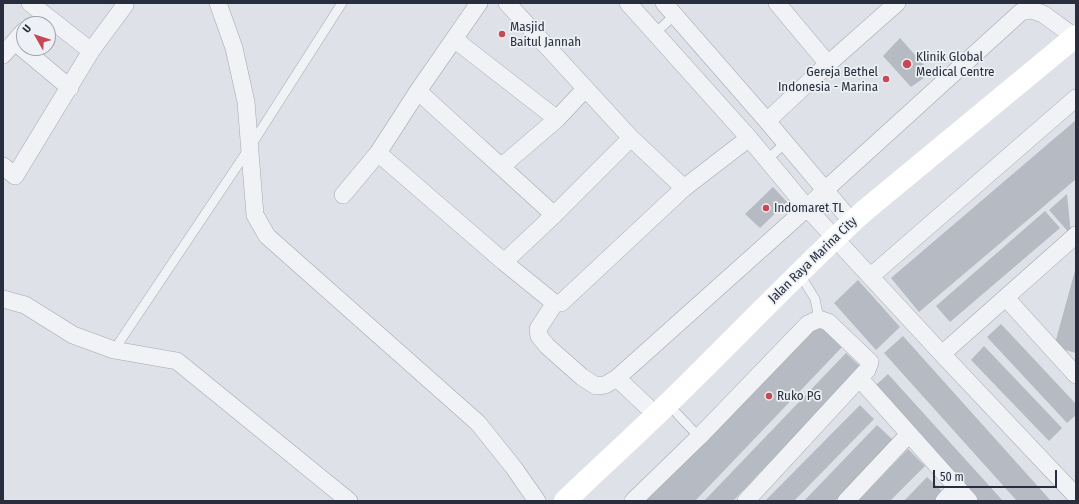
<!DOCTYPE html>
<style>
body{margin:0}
#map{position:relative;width:1079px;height:504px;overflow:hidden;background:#dee1e7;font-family:"Fira Sans Condensed",sans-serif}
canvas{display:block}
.frame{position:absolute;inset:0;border:4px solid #282e3d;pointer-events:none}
.north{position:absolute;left:16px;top:16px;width:40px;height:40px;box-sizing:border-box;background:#edf0f4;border:1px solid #9ea2ab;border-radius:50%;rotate:309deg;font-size:11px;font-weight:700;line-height:16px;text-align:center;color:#282e3d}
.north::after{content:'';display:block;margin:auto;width:14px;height:18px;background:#c84753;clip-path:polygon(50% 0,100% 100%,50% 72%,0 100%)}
.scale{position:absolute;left:933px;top:470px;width:124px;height:18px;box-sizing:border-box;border:2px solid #282e3d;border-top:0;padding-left:5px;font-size:12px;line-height:14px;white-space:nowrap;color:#282e3d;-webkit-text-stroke:3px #edf0f4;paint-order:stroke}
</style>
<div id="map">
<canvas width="1079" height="504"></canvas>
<div class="frame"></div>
<div class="north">U</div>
<div class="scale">50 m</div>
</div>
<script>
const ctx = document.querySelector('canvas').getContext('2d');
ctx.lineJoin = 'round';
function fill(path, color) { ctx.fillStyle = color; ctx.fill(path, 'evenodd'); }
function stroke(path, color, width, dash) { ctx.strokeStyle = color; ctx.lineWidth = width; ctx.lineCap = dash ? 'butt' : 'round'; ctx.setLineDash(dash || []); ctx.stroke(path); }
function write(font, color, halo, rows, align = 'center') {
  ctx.font = font + ' "Fira Sans Condensed",sans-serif'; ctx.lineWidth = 3.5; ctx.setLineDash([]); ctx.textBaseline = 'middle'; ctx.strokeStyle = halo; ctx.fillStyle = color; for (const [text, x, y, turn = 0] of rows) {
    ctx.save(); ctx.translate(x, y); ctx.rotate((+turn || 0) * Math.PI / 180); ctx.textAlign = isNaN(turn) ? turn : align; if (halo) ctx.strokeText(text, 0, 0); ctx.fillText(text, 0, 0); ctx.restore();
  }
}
fill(new Path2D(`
 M900,38L931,73L911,87L883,56Z
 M1076,120V179L919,312L891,278Z
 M773,187L787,202L760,228L745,214Z
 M1067,194L1071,235L1049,210Z
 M1045,211L1060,228L950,322L936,306Z
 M1076,267V353L1054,347Z
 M858,280L900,327L876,350L834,303Z
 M819,319L844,345L695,501H637Z
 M1001,324L1076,404V415L1067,423L987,337Z
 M903,336L1051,501H1017L884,353Z
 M984,346L1062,428L1049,441L971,360Z
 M846,353L861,367L733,501H704Z
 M888,374L1003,501H979L875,386Z
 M860,405L874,419L794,501H765Z
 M877,425L893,440L835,501H804Z
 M908,449L925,466L890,501H858Z
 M927,477L943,492L935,501H904Z`), '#b5bac3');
const service = new Path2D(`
 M655,33L675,15
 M768,159L785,143
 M799,273L815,299L819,319
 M114,350L250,147L342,3
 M668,404L699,437`);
const minor = new Path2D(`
 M30,3L91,51
 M218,3L234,48L246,102L255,215L267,236L478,423L514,468L537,501
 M507,3L631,138L684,188
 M628,3L749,138L807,208L942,354L1076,496
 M664,3L767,121L852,222
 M777,3L828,64
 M454,39L557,119
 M15,42L70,88
 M3,55L24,31
 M418,91C463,133 509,173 554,215
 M767,121L828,64L897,3
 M378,153L504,262L552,301L555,303H561L684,188L749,138
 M3,166L15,176L91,51L125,5
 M502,166L557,119L585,89
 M343,195L378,153L418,91L479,3
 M504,262L554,215L631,138
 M871,276L1076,98
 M1006,298L1076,375
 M3,299L25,305L73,335L114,350L177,361L349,501
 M555,303L538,329L539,336L547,346L582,377L596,386L605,385L617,378L807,208L825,190L1021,12L1032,10L1043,14L1075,37
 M942,354L1076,235
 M617,378L656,415
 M860,379L969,501
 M633,501L699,437L808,324L819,319L828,322L870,362L867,370L746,501
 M846,501L909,434
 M944,501L957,487`);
stroke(service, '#a4a8b1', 10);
stroke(minor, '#a4a8b1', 18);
stroke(service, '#f0f2f5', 9);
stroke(minor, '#f0f2f5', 17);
stroke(new Path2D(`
 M565,501C607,461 650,422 690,382C748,325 803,267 863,212L1076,36`), '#fff', 22);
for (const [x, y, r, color] of [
 [502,34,4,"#c84753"],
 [907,64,5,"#c84753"],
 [886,79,4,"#c84753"],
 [766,208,4,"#c84753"],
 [769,396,4,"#c84753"]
]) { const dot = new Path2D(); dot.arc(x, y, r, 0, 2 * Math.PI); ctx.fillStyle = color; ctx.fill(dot); stroke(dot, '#edf0f4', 1.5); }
write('13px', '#282e3d', '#edf0f4', [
 ["Masjid",510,27],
 ["Baitul Jannah",510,42],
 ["Klinik Global",916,57],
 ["Medical Centre",916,72],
 ["Gereja Bethel",878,72,"right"],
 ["Indonesia - Marina",878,87,"right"],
 ["Indomaret TL",774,208],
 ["Ruko PG",777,396]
], 'left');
write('13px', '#282e3d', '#edf0f4', [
 ["Jalan Raya Marina City",813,260,-44]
]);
</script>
